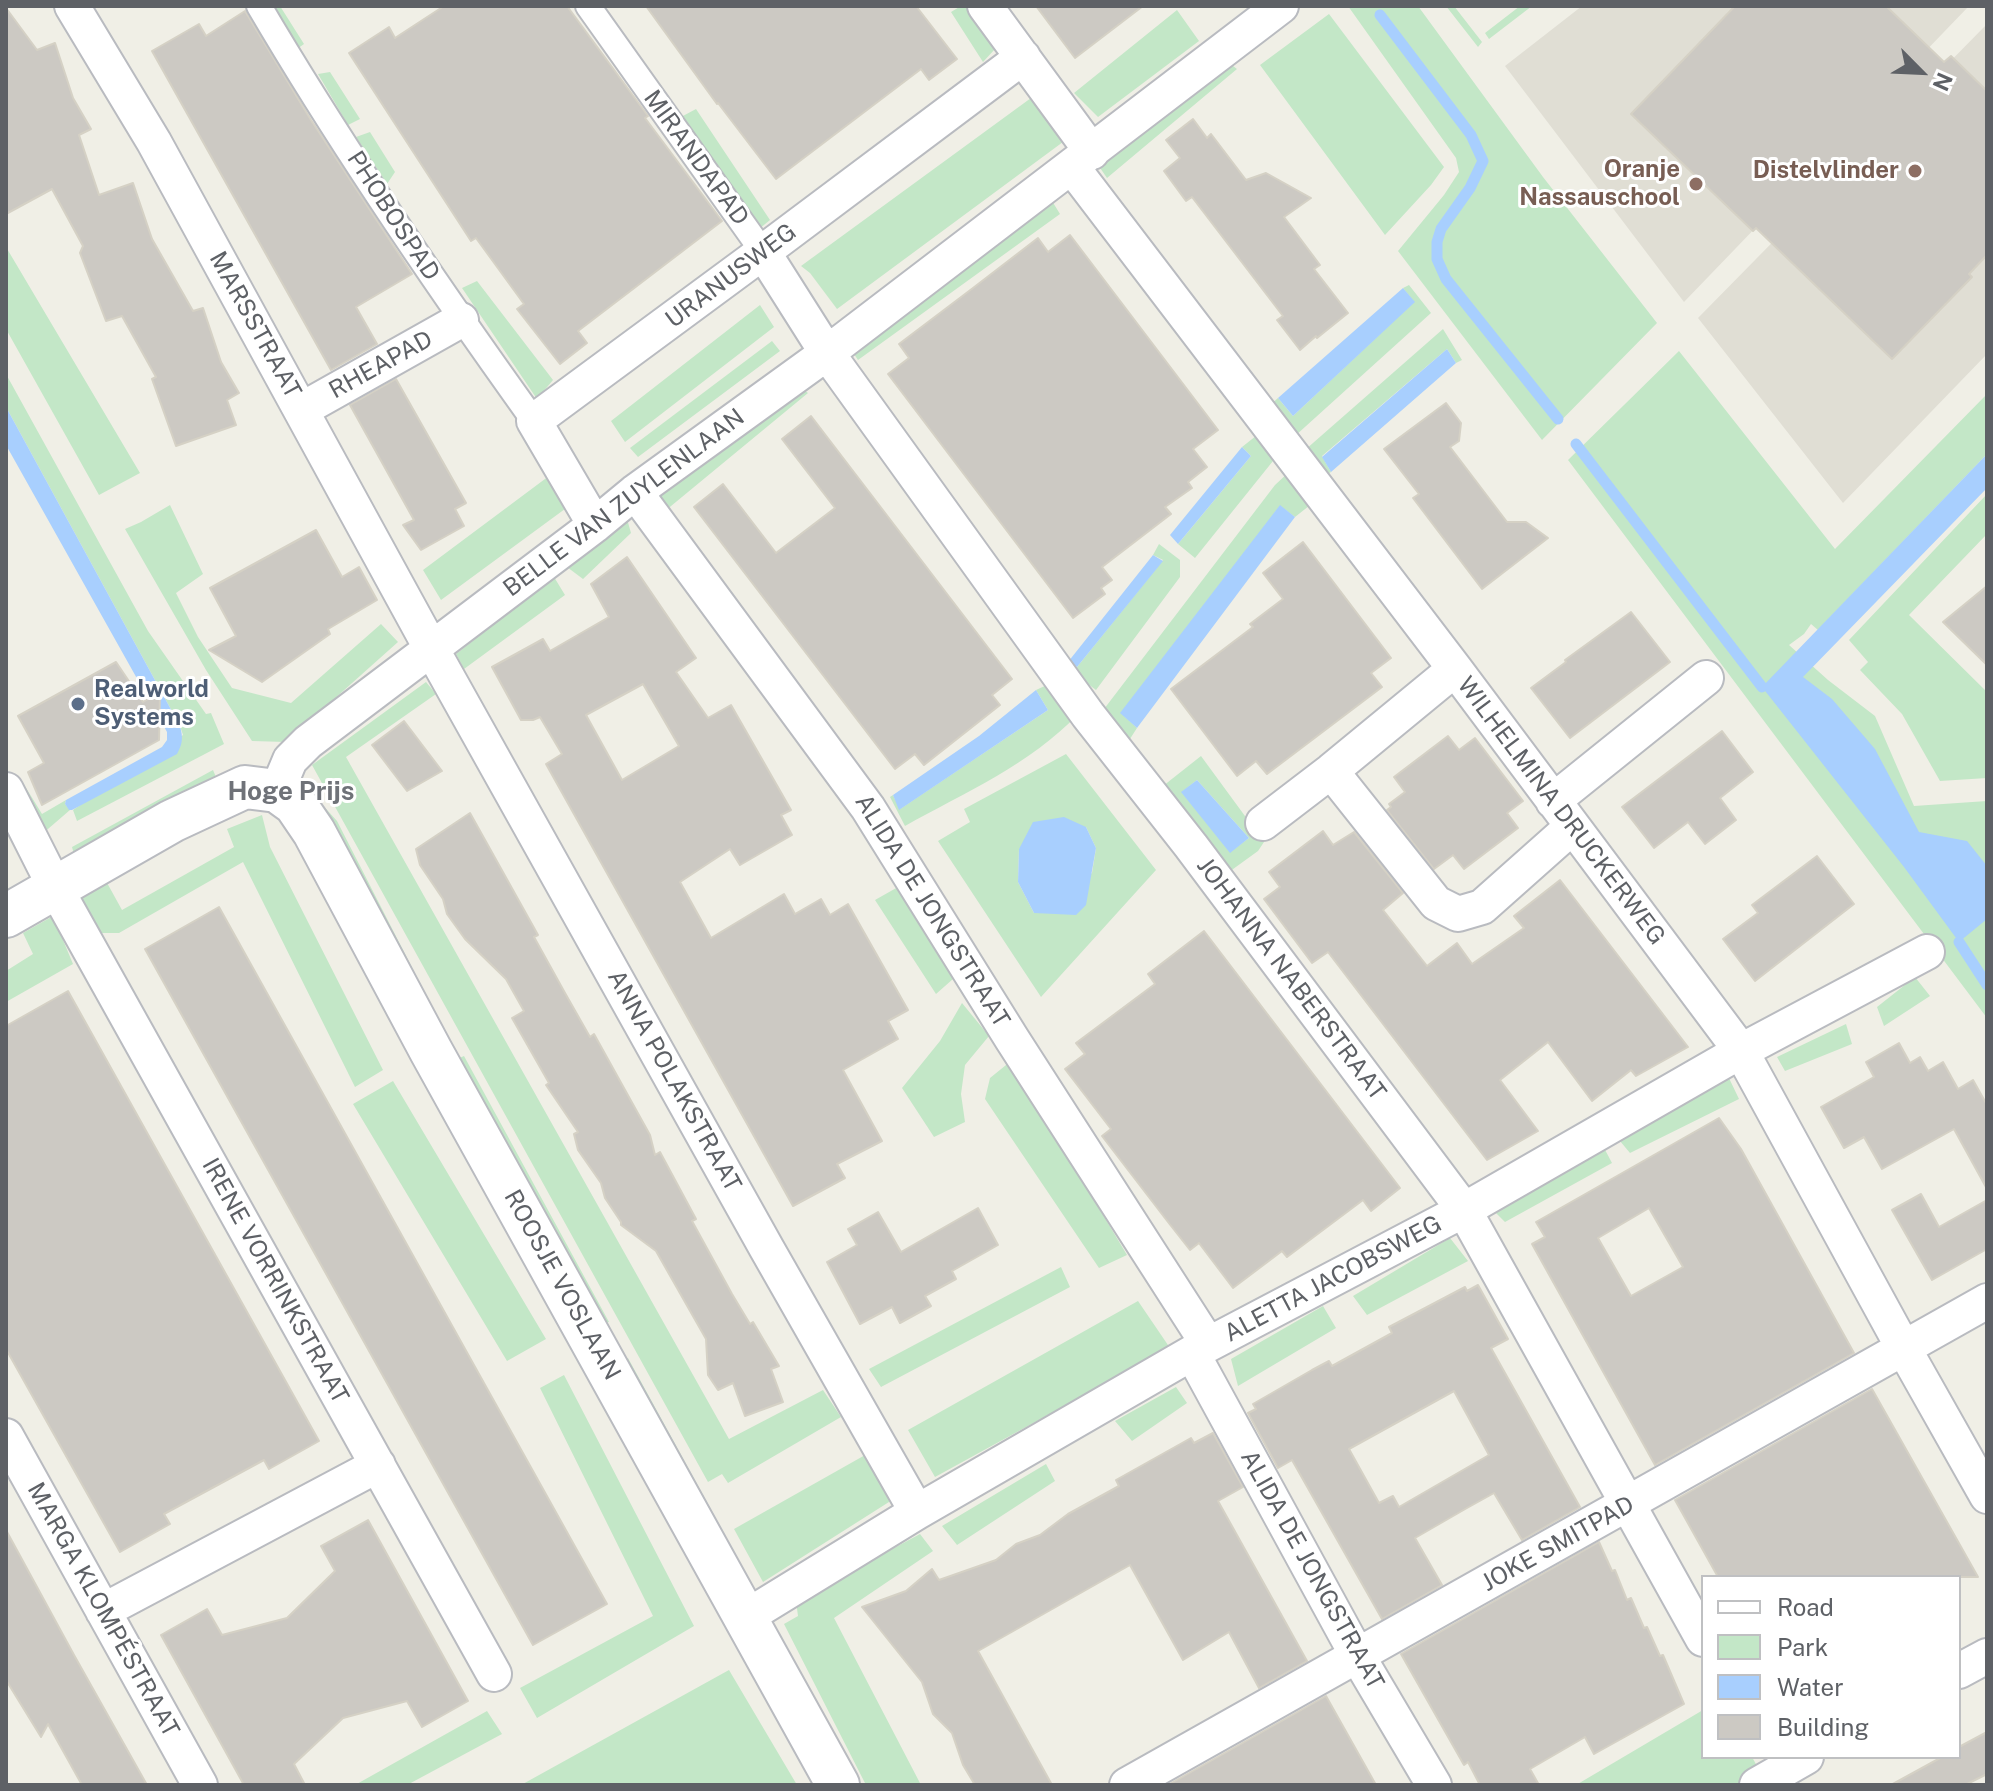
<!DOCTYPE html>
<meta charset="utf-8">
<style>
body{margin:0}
#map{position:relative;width:1993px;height:1791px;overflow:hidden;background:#f0efe6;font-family:"Public Sans",sans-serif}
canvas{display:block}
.frame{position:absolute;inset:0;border:8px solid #5e6166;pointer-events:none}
.legend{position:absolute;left:1701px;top:1575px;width:260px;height:184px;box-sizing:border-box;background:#fff;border:2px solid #bfc0c2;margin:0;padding:10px 14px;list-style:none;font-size:24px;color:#5e6166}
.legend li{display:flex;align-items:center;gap:16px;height:40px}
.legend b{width:40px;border:2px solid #bfc0c2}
.north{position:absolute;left:1881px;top:32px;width:80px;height:80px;-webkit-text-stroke:6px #fff;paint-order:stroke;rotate:114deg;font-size:22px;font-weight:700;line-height:32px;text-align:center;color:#5e6166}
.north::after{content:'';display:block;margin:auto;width:28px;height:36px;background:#5e6166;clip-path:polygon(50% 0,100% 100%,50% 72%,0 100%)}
</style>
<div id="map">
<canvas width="1993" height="1791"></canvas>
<div class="frame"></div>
<ul class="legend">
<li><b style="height:10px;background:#fff"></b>Road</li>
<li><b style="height:22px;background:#c3e7c7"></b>Park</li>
<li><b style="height:22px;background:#a8cffe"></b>Water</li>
<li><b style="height:22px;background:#ccc9c3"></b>Building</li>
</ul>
<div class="north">N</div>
</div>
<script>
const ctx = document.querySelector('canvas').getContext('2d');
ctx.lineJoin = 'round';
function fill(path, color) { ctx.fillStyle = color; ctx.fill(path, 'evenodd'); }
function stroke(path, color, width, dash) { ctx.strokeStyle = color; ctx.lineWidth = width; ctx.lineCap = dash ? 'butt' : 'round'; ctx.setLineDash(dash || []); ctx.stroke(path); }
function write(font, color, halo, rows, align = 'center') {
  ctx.font = font + ' "Public Sans",sans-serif'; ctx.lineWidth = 6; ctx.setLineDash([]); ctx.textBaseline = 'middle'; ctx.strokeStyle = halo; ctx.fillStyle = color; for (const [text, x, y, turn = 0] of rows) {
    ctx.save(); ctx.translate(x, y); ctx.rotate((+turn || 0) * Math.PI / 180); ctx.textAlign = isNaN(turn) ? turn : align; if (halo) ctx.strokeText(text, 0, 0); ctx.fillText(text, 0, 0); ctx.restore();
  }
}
fill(new Path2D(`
 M1582,6H1969L1684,302L1505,66Z
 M1987,24V354L1843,503L1698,318Z`), '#e0ded4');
fill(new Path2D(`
 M269,6H280L304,44L297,49Z
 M961,6H968L995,49L983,62L951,12Z
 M1348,6H1418L1543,177L1657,323L1542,440L1398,251L1444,195L1459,172L1456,158Z
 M1446,6H1454L1482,42L1478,47Z
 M1520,6H1532L1489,39L1485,33Z
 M1177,10L1199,41L1098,117L1074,93Z
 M1329,14L1444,167L1431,185L1385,235L1260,65Z
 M1225,60L1237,69L1107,178L1096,162Z
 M330,72L360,119L348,125L318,74Z
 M1031,98L1067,139L837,309L810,273L801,266Z
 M696,109L770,220L759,229L681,117Z
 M370,132L395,172L387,184L356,137Z
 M1052,201L1060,214L858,360L850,348Z
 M6,247L140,473L99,495L6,329Z
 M477,281L553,380L537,399L462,288Z
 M1409,285L1431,313L1295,436L1268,407L1278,398L1293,416L1414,302L1403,288Z
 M760,305L774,327L625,442L611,421Z
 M1443,329L1462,360L1456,363L1447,349L1322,456L1331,472L1323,477L1305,450Z
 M772,341L780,351L638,457L630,448Z
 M1679,351L1835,549L1987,394V454L1818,630L1811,624L1804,634L1789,645L1828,680L1875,716L1914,806L1987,801V1018L1568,460Z
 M6,374L148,631L206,714L211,713L224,744L77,821L73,810L183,735L180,726L6,407Z
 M800,387L808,393L665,511L656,497Z
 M1261,432L1277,456L1195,558L1178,544L1251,456L1242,447Z
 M1289,472L1314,502L1295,517L1280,506L1121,713L1137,728L1128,742L1101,713L1275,485Z
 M549,476L569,506L441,600L423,570Z
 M1987,494V534L1909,615L1987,692V778L1940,781L1902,714L1860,670L1868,662L1849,640Z
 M170,505L203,574L176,593L198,637L232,688L291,703L381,624L398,642L286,742L252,741L206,670L125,529L141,522Z
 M627,519L631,533L583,579L567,567Z
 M1159,544L1180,560V577L1096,690L1064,666L1068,661L1077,667L1163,560L1153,555Z
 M554,577L565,595L464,669L456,654Z
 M426,682L436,694L346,757L729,1439L823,1390L841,1417L728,1483L722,1474L708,1482L312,765Z
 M1049,684L1078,714C1031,764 964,793 905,826L890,797L893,795L900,809L1048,710L1036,690Z
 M1066,754L1156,870L1041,997L938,841L970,822L964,809ZM1086,827L1096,848L1092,873L1034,913L1018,882L1019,849Z
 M1201,756L1264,842L1258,851L1229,872L1163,786ZM1197,780L1249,838L1230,852L1182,792Z
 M213,770L218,782L76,861L72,847Z
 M20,778L42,814L66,800L65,804L70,810L41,835L10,783Z
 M310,791L337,821L445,1032L430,1036Z
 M262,815L270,847L383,1070L355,1087L243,862L119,933H96L79,899L106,881L122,910L234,847L227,829Z
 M898,887L953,979L936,994L875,900Z
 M53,916L73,964L6,1002V971L33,954L23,933Z
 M1915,977L1930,996L1884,1026L1877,1007Z
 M962,1003L989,1036L965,1065L961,1094L965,1122L934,1137L902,1088L940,1041Z
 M1846,1024L1852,1044L1785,1071L1777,1057Z
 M464,1056L609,1322L598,1325L450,1062Z
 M1011,1061L1127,1255L1099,1268L985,1099L990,1078Z
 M1727,1074L1739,1099L1630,1153L1620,1141Z
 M393,1081L546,1339L507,1361L353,1104Z
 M1603,1146L1612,1163L1505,1222L1494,1211Z
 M1450,1238L1468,1261L1367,1315L1353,1296Z
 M1061,1267L1070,1287L881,1387L869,1369Z
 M1138,1301L1170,1348L935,1477L908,1430Z
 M1323,1306L1336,1328L1238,1386L1231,1359Z
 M628,1358L754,1588L742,1584L618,1364Z
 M564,1375L694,1626L537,1718L520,1688L653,1616L540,1388Z
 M1176,1387L1187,1403L1132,1441L1115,1421Z
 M874,1450L900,1495L763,1582L734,1529Z
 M1046,1464L1055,1481L957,1545L942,1526Z
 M920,1534L933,1551L834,1618L921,1785H866L784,1624L798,1616L796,1601Z
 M729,1670L797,1785H521Z
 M1703,1710V1757H1752L1762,1775L1743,1785H1576Z
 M487,1711L502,1734L407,1785H355Z`), '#c3e7c7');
fill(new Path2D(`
 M1403,288L1415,302L1293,416L1278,398Z
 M1447,349L1456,363L1331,472L1322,457Z
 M6,407L180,726C183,737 183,743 177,754L72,810H69L65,804L66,800L162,747L167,740V732L6,445Z
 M1242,447L1251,456L1178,544L1170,535Z
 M1987,454V488L1803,677L1832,699L1875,749L1919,832L1967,841L1987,866V919L1959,942L1904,867L1762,687Z
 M1280,505L1295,517L1137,728L1120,713Z
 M1153,555L1163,561L1077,667L1068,662Z
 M1036,690L1048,710L899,810L893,795L979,736Z
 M1197,780L1249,838L1230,853L1181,792Z
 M1064,817L1086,827L1096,848L1086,905L1076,915L1034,913L1018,882L1019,849L1033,822Z`), '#a8cffe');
stroke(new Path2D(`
 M1380,15L1471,135L1483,161L1470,188L1441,229L1437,242V259L1446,279L1558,419
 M1576,444L1762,687
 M1959,942L1987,985`), '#a8cffe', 11);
const building = new Path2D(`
 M444,6H567L648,116L645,118L722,221L578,331L587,343L560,364L517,309L524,304L476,238L471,241L349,53L389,27L395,38Z
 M646,6H916L957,59L929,80L921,69L776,179L718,103L717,104Z
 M1036,6H1143L1075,58Z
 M1735,6H1886L1944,62L1951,56L1987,91V255L1969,274L1972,277L1892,359L1756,228L1753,231L1631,114Z
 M6,8L37,50L55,43L73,98L91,129L79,135L99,195L133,183L152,239L193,311L203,308L221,362L239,393L227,400L236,425L176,446L152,379L156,377L122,316L106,321L80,253L83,246L52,189L6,214Z
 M245,11L311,120L412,274L356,307L377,344L331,370L152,51L199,24L206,36Z
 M1193,119L1207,138L1211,134L1246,180L1266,173L1311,198L1284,217L1320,265L1314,269L1348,313L1317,338L1316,336L1300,350L1277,320L1283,316L1192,197L1186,201L1164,171L1180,158L1166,140Z
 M1070,235L1218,430L1193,449L1207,467L1188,482L1192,488L1165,507L1171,514L1102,567L1112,580L1101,588L1105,594L1073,618L888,374L909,358L899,344L973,288L1038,238L1048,252Z
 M396,379L466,503L455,509L464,526L421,550L403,525L414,520L350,405Z
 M1446,403L1461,423L1459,441L1450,447L1507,522H1526L1548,538L1482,589L1413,498L1419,494L1384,449Z
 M811,416L1012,679L992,695L1000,705L924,765L915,754L895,769L694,507L723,484L776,553L835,508L782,439Z
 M316,530L342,577L359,567L377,600L328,629L330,634L262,682L209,650L236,636L210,588Z
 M1303,542L1391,658L1371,673L1382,687L1267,774L1256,761L1237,776L1171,689L1253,627L1250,624L1283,599L1263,573Z
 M627,557L696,658L676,672L708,718L731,705L791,810L781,815L792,835L740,865L730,849L680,882L711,938L784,894L795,914L821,899L830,915L848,904L908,1010L888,1021L898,1039L843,1070L882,1141L837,1164L845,1178L793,1206L546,764L562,754L540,717L533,720H521L492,667L543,639L550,651L609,617L591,584ZM643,684L679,746L622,780L586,715Z
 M1987,586V665L1943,622Z
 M1631,612L1670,662L1570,738L1531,688L1566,662L1565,660Z
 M116,662L143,702L160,692L159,740L42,805L28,772L44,763L18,716Z
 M404,721L442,771L407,791L372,745Z
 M1722,731L1753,772L1720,798L1736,820L1705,844L1688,822L1654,848L1622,807Z
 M1448,736L1459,750L1475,738L1523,801L1507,813L1518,828L1464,869L1453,855L1434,869L1387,810L1391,807L1389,804L1405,792L1394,777Z
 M470,813L538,935L534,937L565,993L590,1037L594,1034L650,1135L655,1155L660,1152L696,1219L692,1221L732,1294L750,1324L753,1322L779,1366L771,1369L783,1402L745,1416L733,1383L718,1390L708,1375L706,1339L656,1251L621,1225V1222L605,1198L601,1183L578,1150L574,1134L578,1132L546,1085L549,1083L512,1018L524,1011L506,979L465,939L447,914L443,899L420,865L416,849Z
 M1323,831L1333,845L1354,832L1403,893L1383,910L1427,966L1457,943L1472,964L1524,928L1514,916L1560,880L1688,1047L1636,1076L1631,1070L1592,1101L1548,1042L1500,1080L1538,1131L1487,1160L1328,952L1312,963L1264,899L1280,887L1269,872Z
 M1817,856L1854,904L1755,981L1723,939L1758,913L1752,905Z
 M219,907L607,1604L533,1645L145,949Z
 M1204,931L1400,1188L1371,1211L1363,1200L1287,1257L1282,1251L1233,1288L1199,1243L1190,1250L1168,1222L1102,1136L1111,1129L1065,1069L1085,1054L1076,1043L1155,984L1148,974Z
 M68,991L319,1441L269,1469L264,1460L164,1514L170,1524L120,1552L6,1349V1026Z
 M1899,1043L1910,1063L1920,1057L1928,1071L1943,1062L1958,1089L1973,1080L1987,1105V1189L1954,1129L1882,1169L1864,1137L1844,1148L1821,1107L1874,1077L1866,1062Z
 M1719,1118L1741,1149L1854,1353L1655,1465L1532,1244L1545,1237L1536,1222ZM1649,1208L1683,1267L1631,1296L1598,1238Z
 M1921,1194L1939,1227L1987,1200V1249L1932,1280L1892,1210Z
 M978,1208L998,1245L952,1271L956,1279L925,1296L931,1306L900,1323L892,1307L860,1324L827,1262L857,1245L848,1229L878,1212L901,1252Z
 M1478,1285L1508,1339L1491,1348L1580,1507L1522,1540L1494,1493L1467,1508L1415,1538L1442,1585L1382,1619L1292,1460L1278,1468L1248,1413L1256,1409L1253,1404L1312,1370L1329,1361L1332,1366L1392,1333L1389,1327L1465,1287L1467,1291ZM1454,1391L1489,1455L1399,1507L1393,1496L1379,1503L1349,1449Z
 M1872,1389L1978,1577H1718L1675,1500Z
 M1213,1433L1243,1487L1218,1501L1307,1661L1259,1688L1229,1632L1183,1660L1130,1565L978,1651L1052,1785H975L963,1765L952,1733L933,1714L922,1682L862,1607L906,1591L932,1569L939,1580L996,1560L1016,1544L1040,1535L1068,1514L1119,1486L1116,1480L1191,1438L1194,1443Z
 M368,1520L468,1701L422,1727L407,1701L343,1718L294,1764L305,1785H244L161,1635L207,1609L222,1635L287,1618L335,1571L321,1546Z
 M6,1530L74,1655L147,1785H82L48,1724L41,1737L6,1680Z
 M1599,1542L1612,1571L1615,1570L1627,1600L1631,1598L1644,1628L1647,1627L1660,1656L1663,1655L1684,1704L1594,1754L1585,1737L1530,1769L1539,1785H1480L1468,1762L1464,1765L1401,1654Z
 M1326,1696L1376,1785H1168Z
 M1987,1732V1774L1965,1785H1891L1942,1757H1959V1747Z`);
fill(building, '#ccc9c3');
stroke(building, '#d5d1c5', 2);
const pedestrian = new Path2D(`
 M259,6C343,149 437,286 534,421
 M588,6L763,252`);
const minor = new Path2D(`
 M72,6L154,142L431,648L767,1249L917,1512
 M985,6L1092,152
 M1072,167L1455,669L1741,1051L1904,1349L1987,1496
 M763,252L827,353L1088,715L1191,846L1464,1210L1703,1639
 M301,410L461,320
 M635,492L868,808L1012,1039L1208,1344
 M595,525L534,421L763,252L1023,57
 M1331,771L1436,903L1458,914L1482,907L1572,827
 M6,790L56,889L494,1674
 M277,791L290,760L308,742L595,525L635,492L827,353L1281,6
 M1553,801L1706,678
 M1263,823L1331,771L1455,669
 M1192,1353L1357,1655L1434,1785
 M6,1436L200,1785
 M103,1611L378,1465
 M746,1617L917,1512L1192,1353L1464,1210L1741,1051L1927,952
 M1959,1671L1987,1656
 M1127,1785L1987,1301
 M1757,1785L1806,1757`);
const tertiary = new Path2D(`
 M6,916L172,821L245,787L277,791L295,804L314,832L431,1051L838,1785`);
stroke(pedestrian, '#b9bbc0', 28);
stroke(minor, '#b9bbc0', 38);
stroke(tertiary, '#b9bbc0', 46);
stroke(pedestrian, '#fff', 24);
stroke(minor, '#fff', 34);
stroke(tertiary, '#fff', 42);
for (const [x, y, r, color] of [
 [1915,171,8,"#8d6e63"],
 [1696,184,8,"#8d6e63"],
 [78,704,8,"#5c6f8a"]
]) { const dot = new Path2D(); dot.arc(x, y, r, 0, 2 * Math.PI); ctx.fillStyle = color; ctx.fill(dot); stroke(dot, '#fff', 3); }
write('24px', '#5e6166', '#fff', [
 ["MIRANDAPAD",696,158,54],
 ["PHOBOSPAD",393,216,57],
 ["URANUSWEG",731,276,-37],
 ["MARSSTRAAT",255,325,61],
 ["RHEAPAD",381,365,-29],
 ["BELLE VAN ZUYLENLAAN",624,503,-37],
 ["WILHELMINA DRUCKERWEG",1561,811,53],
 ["ALIDA DE JONGSTRAAT",932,911,58],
 ["JOHANNA NABERSTRAAT",1291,979,53],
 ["ANNA POLAKSTRAAT",674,1081,61],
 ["ALETTA JACOBSWEG",1333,1279,-28],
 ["IRENE VORRINKSTRAAT",275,1281,61],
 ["ROOSJE VOSLAAN",562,1285,61],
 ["JOKE SMITPAD",1558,1544,-29],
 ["ALIDA DE JONGSTRAAT",1312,1570,61],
 ["MARGA KLOMPÉSTRAAT",103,1610,61]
]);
write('bold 24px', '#785e54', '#fff', [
 ["Oranje",1680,170],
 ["Nassauschool",1680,198],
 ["Distelvlinder",1899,171]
], 'right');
write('bold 24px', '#4e5e75', '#fff', [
 ["Realworld",94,690],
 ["Systems",94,718]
], 'left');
write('bold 26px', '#6f7278', '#fff', [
 ["Hoge Prijs",291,792]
]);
</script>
